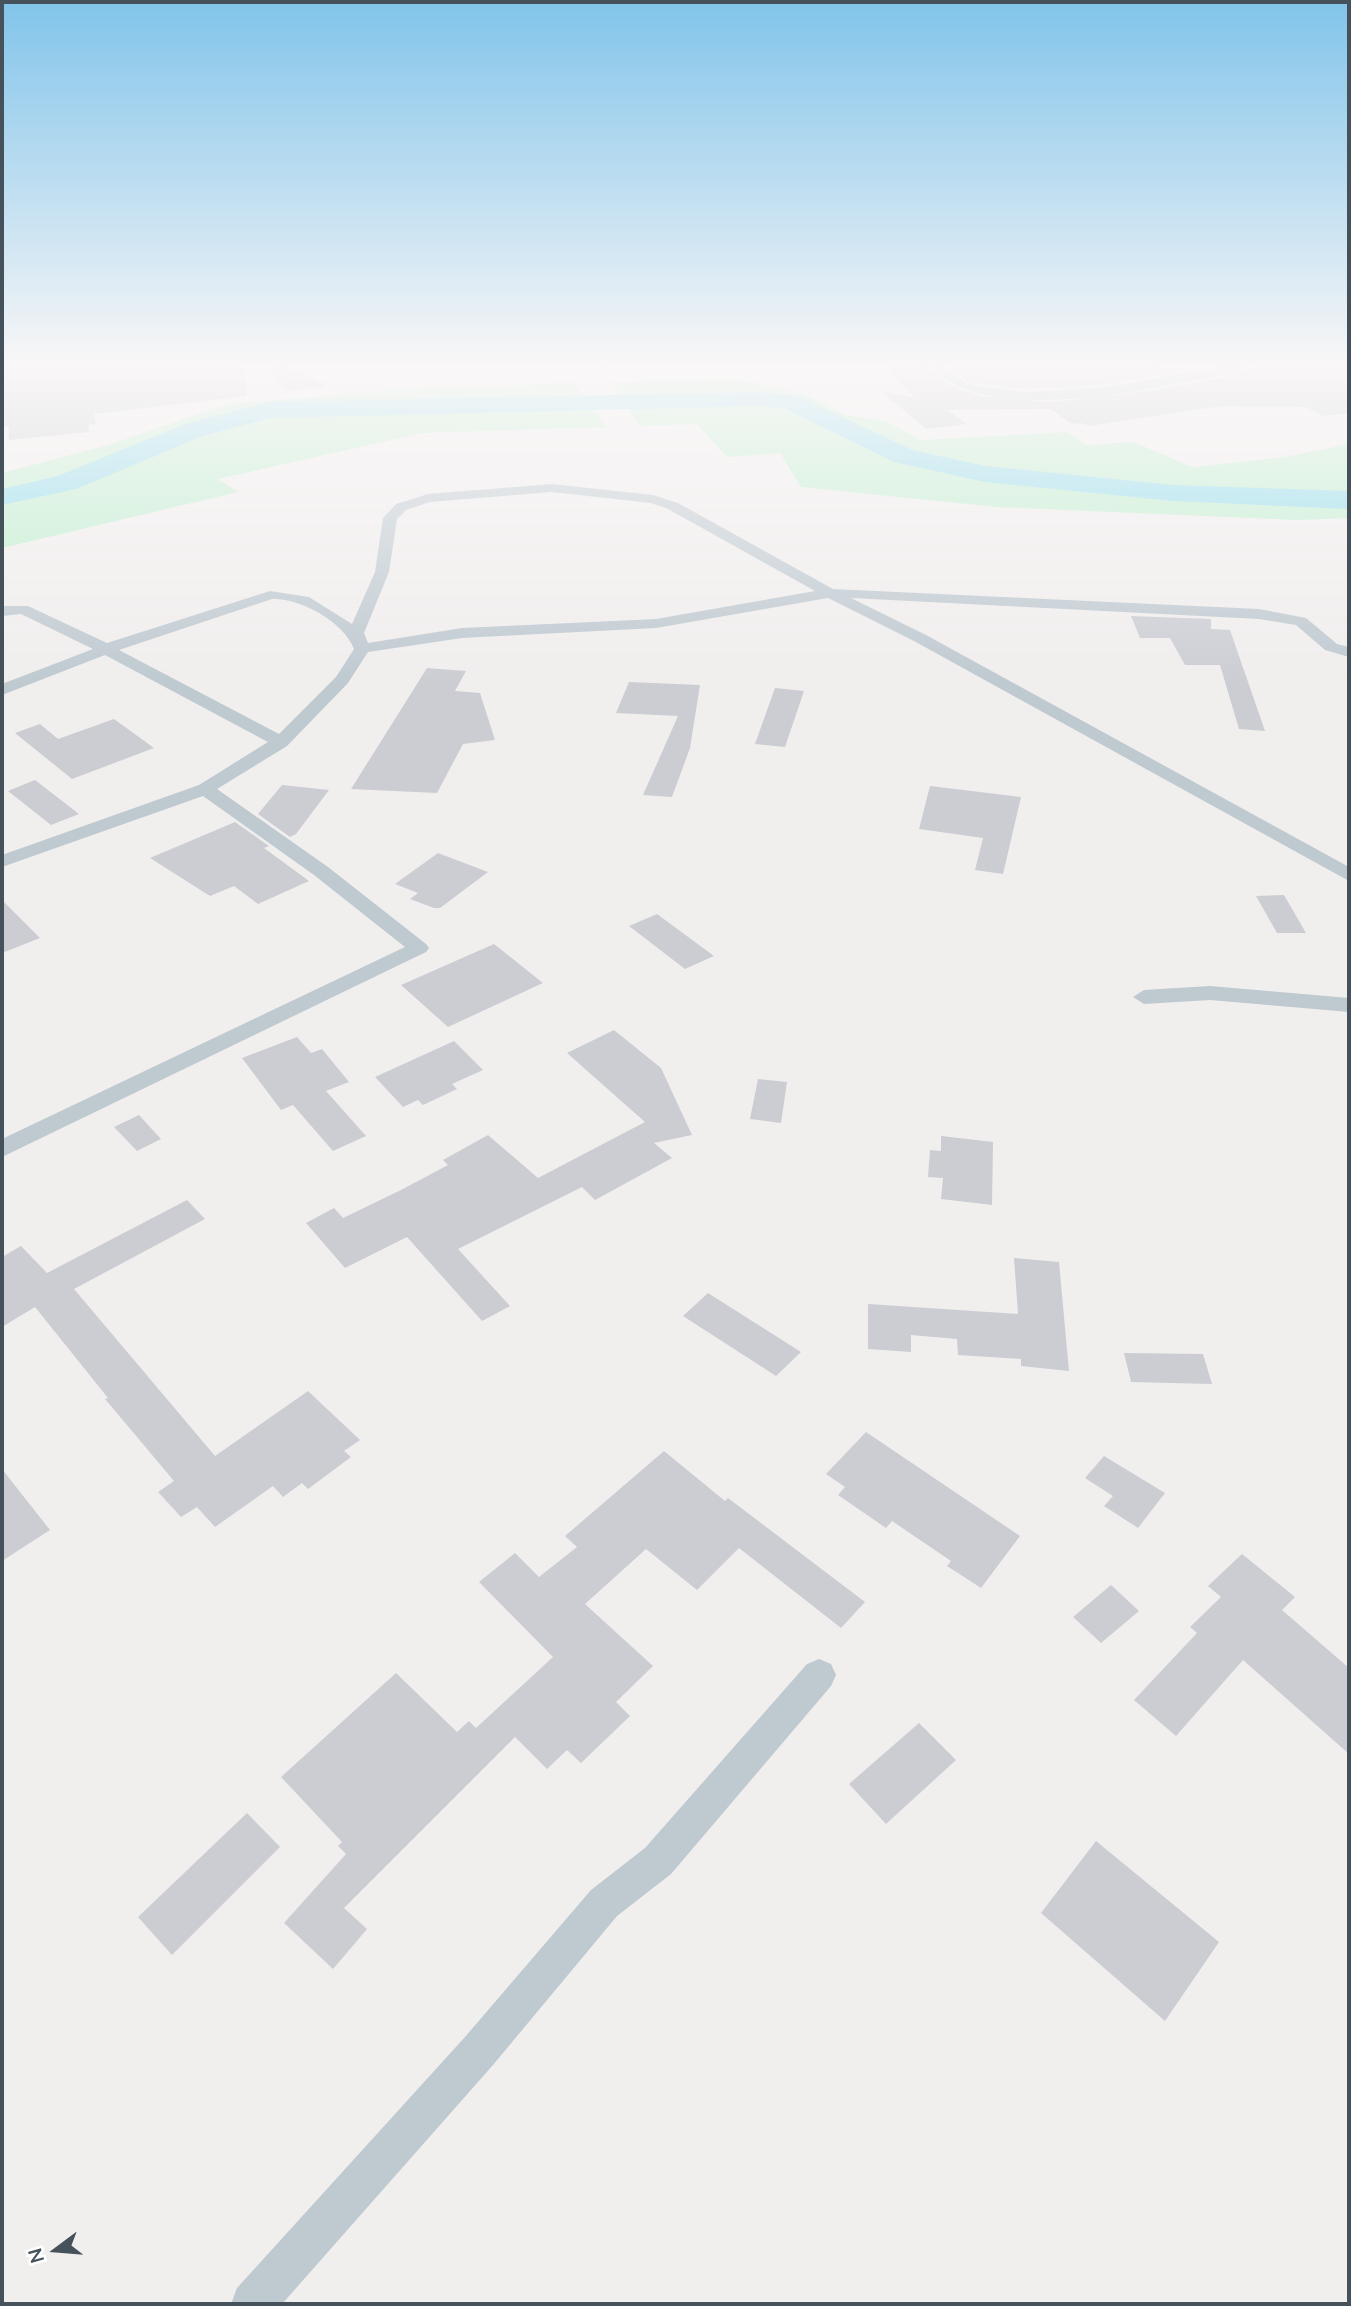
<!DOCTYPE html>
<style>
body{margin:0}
#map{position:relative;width:1351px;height:2306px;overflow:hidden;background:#f1eeee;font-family:Mulish,sans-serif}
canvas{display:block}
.frame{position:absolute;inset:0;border:4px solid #46525b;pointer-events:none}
.north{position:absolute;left:21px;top:2215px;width:70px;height:70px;-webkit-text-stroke:5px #fff;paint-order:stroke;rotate:254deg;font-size:19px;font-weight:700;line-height:28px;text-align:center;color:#46525b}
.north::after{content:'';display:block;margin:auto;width:24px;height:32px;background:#46525b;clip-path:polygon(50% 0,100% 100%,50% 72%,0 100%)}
</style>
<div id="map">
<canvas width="1351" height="2306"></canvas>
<div class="frame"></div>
<div class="north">N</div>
</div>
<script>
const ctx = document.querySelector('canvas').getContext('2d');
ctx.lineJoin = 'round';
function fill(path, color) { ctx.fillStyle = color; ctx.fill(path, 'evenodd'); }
fill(new Path2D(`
 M736,379L806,394L846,415L886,421L921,440L1067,432L1087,445L1134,442L1192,467L1286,457L1349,444V518L1296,520L997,507L801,487L780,453L727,457L697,424L639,426L612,382Z
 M573,383L607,427L422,433L218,479L238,492L2,548V473L108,445L228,404L406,389Z`), '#bcefcd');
fill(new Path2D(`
 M757,392L798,396L912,450L985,466L1173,485L1349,491V509L1173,501L985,482L894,462L784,408L757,406L270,418L203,436L76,489L2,505V489L58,476L185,424L269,402Z`), '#88dbec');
fill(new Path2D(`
 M2,364H243L247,396L94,414L96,424L88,425L89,432L9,440V426L2,427Z
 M267,364H284L327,386L285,391Z
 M883,364H925L949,385L980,396L1052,402L1161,389L1227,377L1260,364H1349V413L1323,416L1306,407L1221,406L1089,426L1082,423L1072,424L1050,409L948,410L967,424L926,429L882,392L914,397Z
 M945,364H1152L1176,372L1100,385L1024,389L968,382Z
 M1131,616L1211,619V629L1230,630L1265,731L1239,729L1220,665H1185L1170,638H1140Z
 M427,668L466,671L455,691L480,693L495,740L463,744L437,793L351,789Z
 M629,682L700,685L690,748L672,797L643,795L678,716L616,713Z
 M775,688L804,691L785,747L755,744Z
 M114,719L154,748L72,779L15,733L40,724L58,739Z
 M35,780L79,814L51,825L8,791Z
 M282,785L329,790L296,834L290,837L258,814Z
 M930,786L1021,797L1003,874L975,870L983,838L919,829Z
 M235,822L269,846L264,848L309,881L258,904L234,886L210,896L150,858Z
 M438,853L488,872L440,908H434L410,899L418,893L395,884Z
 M1284,895L1306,933H1277L1256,896Z
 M2,900L40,938L2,953Z
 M657,914L714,956L685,969L629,926Z
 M494,944L543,983L448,1027L401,985Z
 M614,1030L661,1068L692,1135L654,1143L672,1158L595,1200L582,1187L458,1249L510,1306L482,1321L407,1237L345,1268L306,1223L334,1208L343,1218L401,1190L448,1165L443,1160L488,1135L538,1178L645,1122L567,1053Z
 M297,1037L311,1053L322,1049L349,1082L326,1091L366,1136L333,1151L293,1105L281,1110L242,1058Z
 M454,1041L483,1070L452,1084L457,1089L423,1105L418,1100L403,1107L375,1077Z
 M758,1079L787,1082L781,1123L750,1119Z
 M139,1115L161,1139L137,1151L114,1127Z
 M941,1136L993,1142L992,1205L941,1199L943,1178L928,1177L930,1150L941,1151Z
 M187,1200L205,1219L74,1289L215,1456L308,1391L360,1440L344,1451L351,1457L308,1489L302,1483L283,1497L273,1486L215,1527L197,1507L181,1517L158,1492L174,1481L105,1399L108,1398L35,1307L2,1327V1257L21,1246L47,1273Z
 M1014,1258L1059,1262L1069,1371L1021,1366V1359L958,1355L957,1339L911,1335V1352L868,1349V1304L1018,1314Z
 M708,1293L801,1352L776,1376L683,1316Z
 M1124,1353L1203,1354L1212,1384L1131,1382Z
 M866,1432L1020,1536L981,1588L947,1566L951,1561L892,1521L886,1528L838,1495L845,1487L826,1474Z
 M664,1451L725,1501L728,1498L865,1602L841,1628L739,1548L697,1590L646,1549L585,1604L653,1666L616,1702L630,1716L581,1763L567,1750L547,1769L515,1737L344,1908L367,1929L333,1969L284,1923L346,1854L338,1846L342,1842L281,1777L396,1673L457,1732L469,1721L476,1728L553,1657L479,1582L515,1553L539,1577L577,1547L565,1536Z
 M1104,1456L1165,1493L1138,1528L1104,1506L1113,1496L1085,1478Z
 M2,1469L50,1530L2,1561Z
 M1242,1554L1295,1597L1282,1610L1349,1668V1754L1243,1660L1176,1736L1134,1700L1197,1633L1190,1627L1221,1597L1208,1586Z
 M1111,1585L1139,1611L1101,1643L1073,1617Z
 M919,1723L956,1760L886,1824L849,1784Z
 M247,1813L280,1847L172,1955L138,1917Z
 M1096,1841L1219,1942L1165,2021L1041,1913Z`), '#cbcdd3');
fill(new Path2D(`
 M594,364H605L607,366L601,369Z
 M928,364H940L967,384L1024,392L1100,388L1233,364L1246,366C1232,376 1206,377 1189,381C1122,394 978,424 928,364Z
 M552,484L653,495L678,503L833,589L1259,609L1306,618L1337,644L1349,647V657L1325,650L1296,625L1259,619L851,598L926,635L1349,867V881L914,641L828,598L656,628L462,638L368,652L348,683L287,746L217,789L328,867L426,944L429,948L426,952L2,1157V1139L405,947L314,875L203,796L2,867V855L199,785L268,742L105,655L2,695V684L93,649L21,614L2,616V606H28L107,643L270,591L309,597L352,624L375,572L383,518L396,504L428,494ZM552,492L651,503L668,509L815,591L656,619L462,628L368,643L364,633L389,572L397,519L406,510L430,502ZM272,599C300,598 344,622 354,649L336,677L279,734L119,650Z
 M1210,986L1349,998V1012L1210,1000L1144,1004L1133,997L1144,990Z
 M819,1659L831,1664L836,1675L831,1686L671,1874L617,1916L493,2065L282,2304H231L237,2288L465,2037L591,1890L645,1848L807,1664Z`), '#bec9d0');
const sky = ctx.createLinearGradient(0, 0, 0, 687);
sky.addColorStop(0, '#81c4ea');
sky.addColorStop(0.53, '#f9f7f7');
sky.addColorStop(1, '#f9f7f700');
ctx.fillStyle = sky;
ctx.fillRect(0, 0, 1351, 687);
</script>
